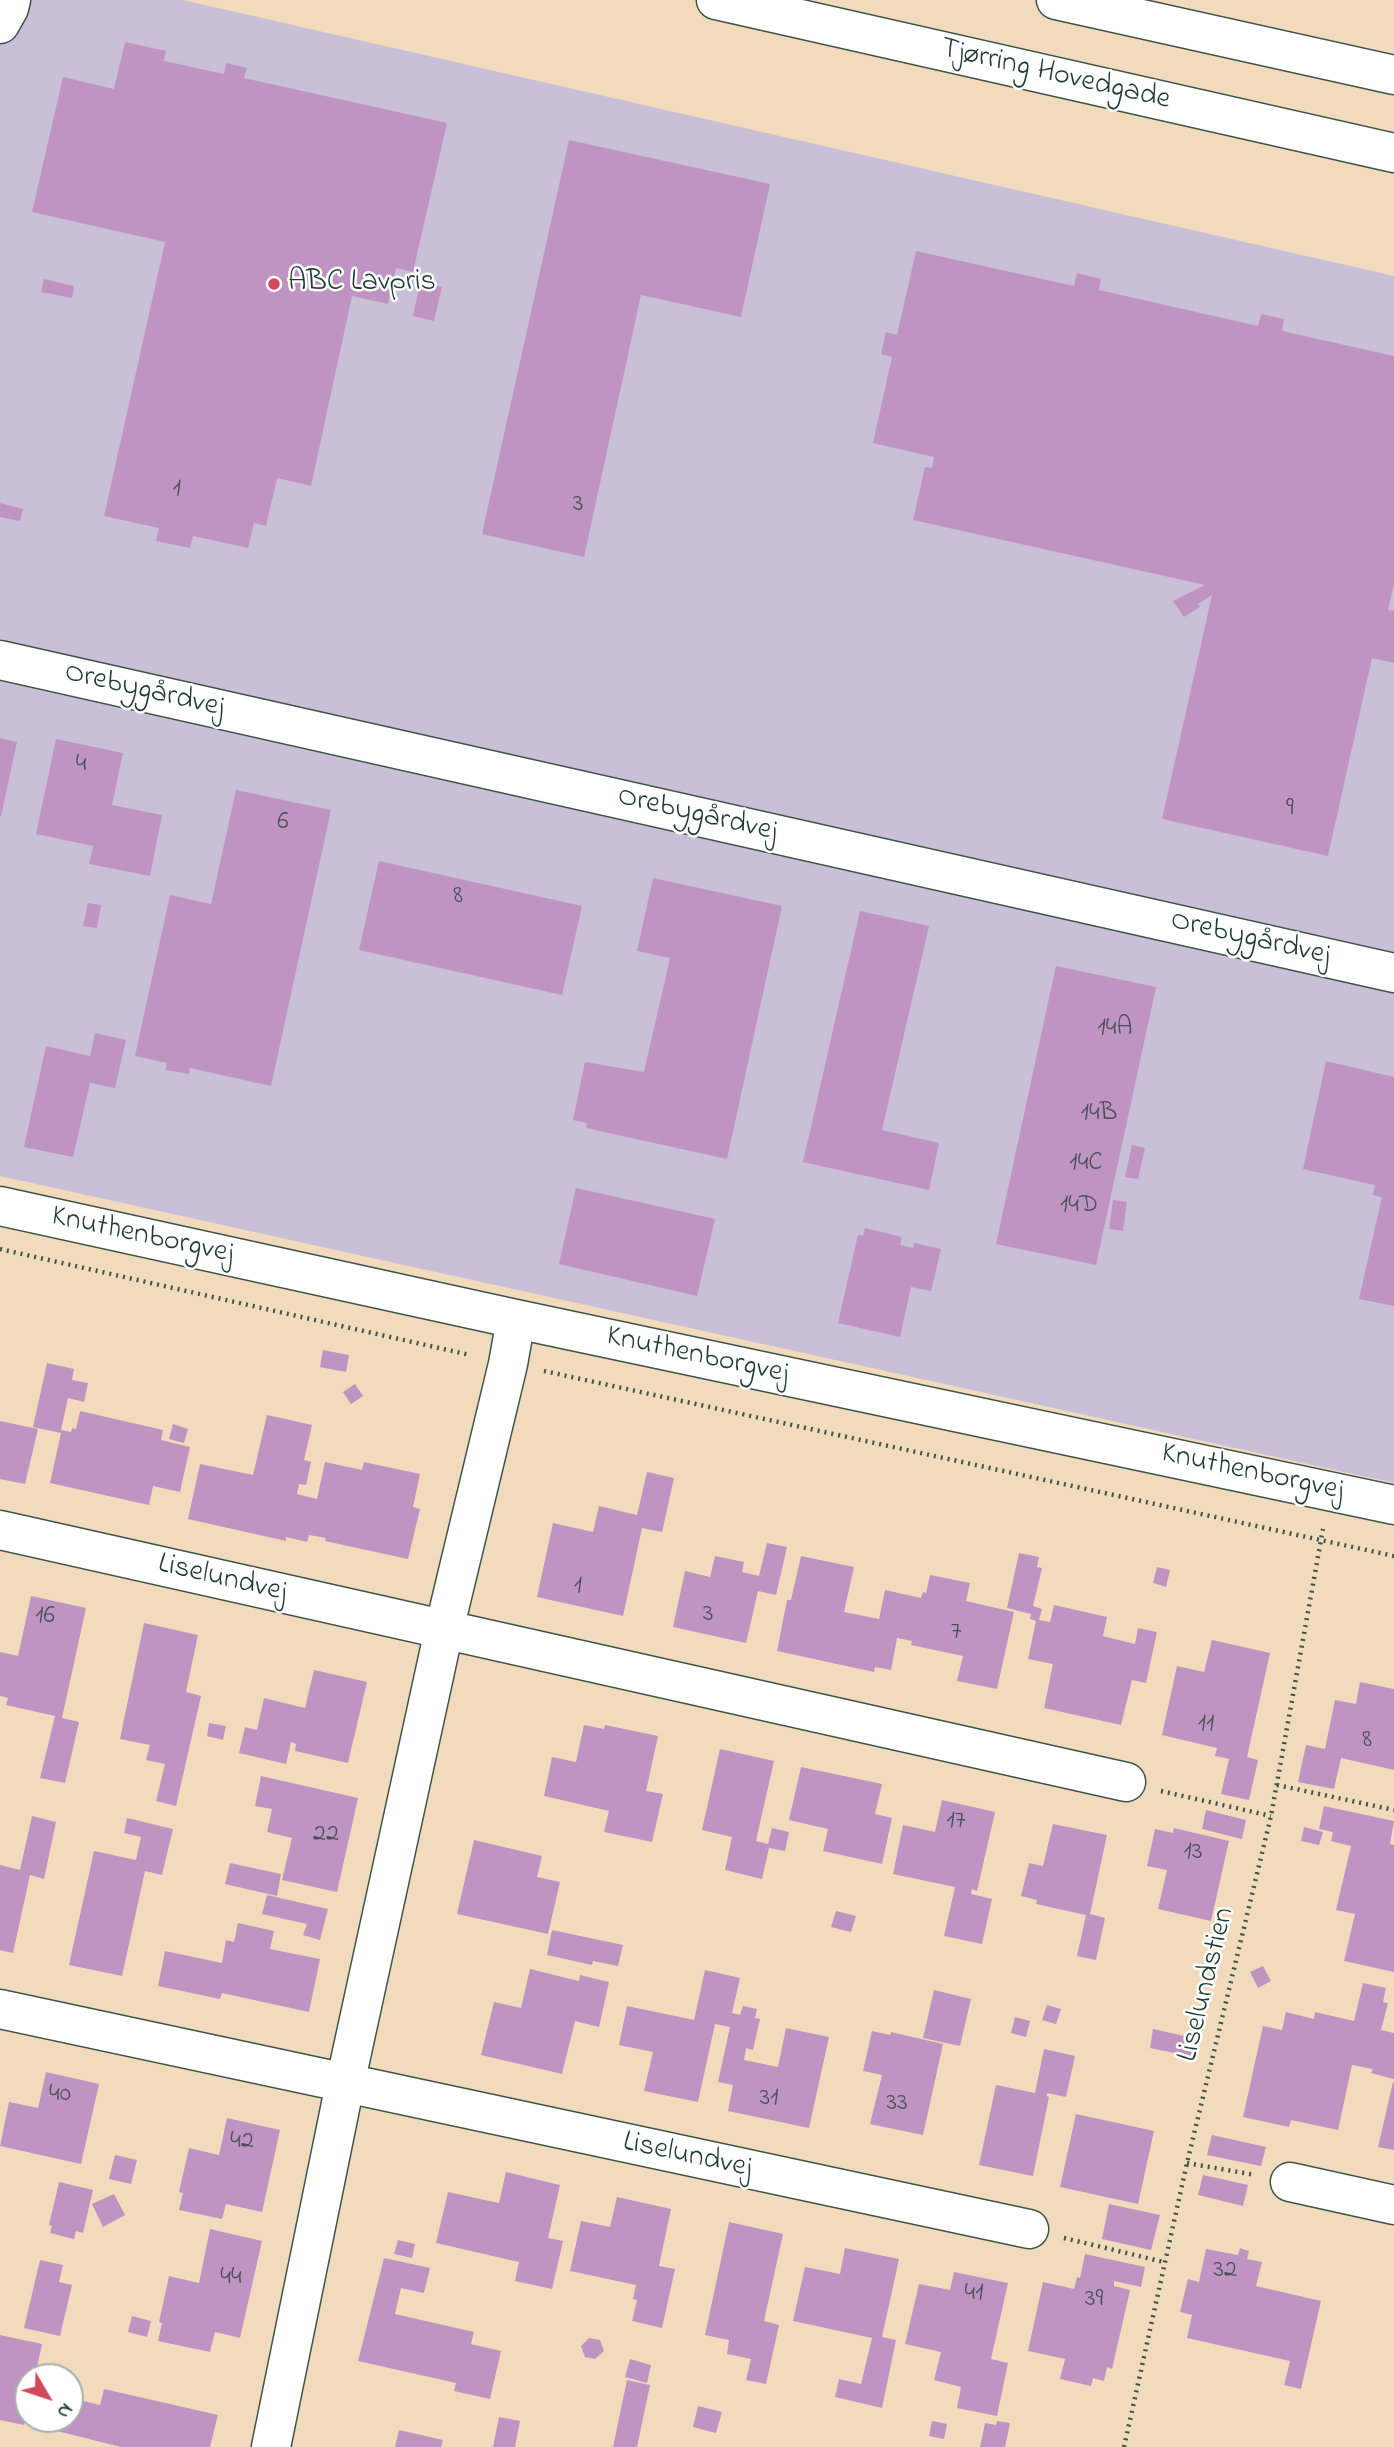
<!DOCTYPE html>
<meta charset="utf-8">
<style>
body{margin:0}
#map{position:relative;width:1394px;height:2447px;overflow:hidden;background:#f1dbbc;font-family:"Indie Flower",sans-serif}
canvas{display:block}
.north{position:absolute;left:14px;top:2363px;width:70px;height:70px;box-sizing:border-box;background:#fff;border:2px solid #a5b1ae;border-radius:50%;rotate:129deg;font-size:19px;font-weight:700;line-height:28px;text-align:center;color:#1f3d34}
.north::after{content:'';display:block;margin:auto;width:24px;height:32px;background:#d1495b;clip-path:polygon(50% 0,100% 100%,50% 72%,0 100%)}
</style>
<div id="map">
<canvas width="1394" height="2447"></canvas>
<div class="north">N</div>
</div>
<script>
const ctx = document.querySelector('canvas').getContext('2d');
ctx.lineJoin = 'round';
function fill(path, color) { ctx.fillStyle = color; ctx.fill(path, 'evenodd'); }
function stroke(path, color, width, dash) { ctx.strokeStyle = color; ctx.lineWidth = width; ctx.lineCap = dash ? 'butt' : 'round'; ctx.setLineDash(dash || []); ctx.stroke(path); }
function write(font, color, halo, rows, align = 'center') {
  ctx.font = font + ' "Indie Flower",sans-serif'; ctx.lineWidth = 5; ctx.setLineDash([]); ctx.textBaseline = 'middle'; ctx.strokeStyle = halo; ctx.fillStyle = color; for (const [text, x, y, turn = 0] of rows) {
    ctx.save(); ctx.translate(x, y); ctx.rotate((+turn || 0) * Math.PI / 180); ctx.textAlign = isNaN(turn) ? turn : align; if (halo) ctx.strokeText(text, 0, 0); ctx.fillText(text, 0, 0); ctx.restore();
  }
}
fill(new Path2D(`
 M0,0H183L1394,276V1483L0,1176Z`), '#c9bfd7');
fill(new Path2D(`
 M125,42L166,51L164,61L224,74L226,63L247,68L244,78L447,123L413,272L396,268L388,304L352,296L311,486L277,478L266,526L254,523L248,548L193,536L190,548L156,541L159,528L104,516L165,242L32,212L63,77L114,89Z
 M569,140L770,184L741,317L641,295L584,557L482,534Z
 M916,251L1074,286L1077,273L1101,279L1099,290L1258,326L1261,314L1284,319L1282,331L1394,356V583L1388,610L1394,611V663L1372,658L1328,856L1162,819L1212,595L1198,604L1200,607L1184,617L1173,601L1205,585L913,520L925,467L932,468L934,457L873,443L892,357L881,354L886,332L897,335Z
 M44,279L74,286L72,298L41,292Z
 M420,283L442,287L434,321L413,316Z
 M0,503L23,509L20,521L0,517Z
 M0,738L17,742L1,816H0Z
 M56,739L123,753L112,805L162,815L150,876L89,864L93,846L36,834Z
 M236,790L331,810L271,1086L190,1068L189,1074L166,1070L167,1063L135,1056L170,895L211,904Z
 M379,861L582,906L562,995L359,950Z
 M653,878L782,906L727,1159L586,1128L587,1123L573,1120L585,1062L644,1072L670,958L637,951Z
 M88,903L101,905L97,928L83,926Z
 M860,911L929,926L882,1130L939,1143L929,1190L803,1162Z
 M1056,966L1156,987L1096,1265L996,1244Z
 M95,1033L126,1040L115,1088L90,1083L73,1157L24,1147L46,1046L90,1056Z
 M1326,1061L1394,1077V1306L1359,1299L1382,1197L1373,1195L1375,1185L1303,1169Z
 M1132,1145L1145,1148L1138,1179L1125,1177Z
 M576,1188L715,1219L697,1296L559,1264Z
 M1113,1200L1127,1202L1123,1231L1109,1229Z
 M865,1228L902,1237L900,1245L913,1248L914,1243L941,1249L931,1291L911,1287L900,1337L838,1323L858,1235L863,1236Z
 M323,1350L349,1355L346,1372L320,1367Z
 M47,1363L74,1369L72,1380L88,1383L84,1402L68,1398L61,1430L71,1432L72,1428L76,1429L80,1411L163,1430L161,1440L190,1447L180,1492L153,1486L149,1505L50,1483L61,1433L33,1427Z
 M355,1384L363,1396L351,1404L343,1392Z
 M267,1415L312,1425L304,1460L311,1462L306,1485L299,1484L297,1494L317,1499L325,1462L362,1470L364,1462L420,1474L413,1507L420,1509L408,1559L325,1541L326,1538L309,1535L307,1542L286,1537V1541L188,1519L200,1464L253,1475Z
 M0,1421L38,1429L25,1484L0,1479Z
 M173,1424L188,1429L184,1443L169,1439Z
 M647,1472L674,1478L662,1532L642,1528L623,1616L537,1597L553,1523L593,1532L599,1506L637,1515Z
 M767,1543L787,1547L776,1595L758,1591L746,1643L673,1627L685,1571L710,1577L715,1556L744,1562L742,1572L759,1576Z
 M1019,1553L1039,1557L1037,1567L1042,1568L1033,1606L1042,1609L1039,1620L1050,1622L1054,1605L1107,1617L1103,1636L1135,1644L1138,1628L1157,1632L1146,1683L1132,1680L1121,1725L1044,1708L1053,1664L1028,1659L1036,1621L1030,1619L1031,1614L1007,1608Z
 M801,1556L854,1567L844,1612L879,1619L885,1590L921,1598L923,1592L926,1593L930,1575L970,1583L966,1601L1014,1612L997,1689L957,1681L963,1656L911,1645L912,1641L897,1638L891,1670L875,1667L874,1672L777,1651L787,1600H791Z
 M1157,1567L1170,1570L1166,1587L1153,1583Z
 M31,1596L86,1608L62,1718L79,1722L65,1783L40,1778L55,1716L6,1705L8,1698L0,1696V1652L18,1656Z
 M144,1623L198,1635L186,1692L201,1696L176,1806L156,1801L165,1764L146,1760L150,1745L120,1739Z
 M1212,1640L1270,1653L1247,1757L1258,1760L1249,1800L1221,1794L1229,1759L1215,1756L1217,1748L1162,1735L1177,1666L1204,1672Z
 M314,1670L367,1682L348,1763L295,1751L296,1744L291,1742L286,1764L239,1753L245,1727L257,1730L264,1698L305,1708Z
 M1360,1682L1394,1689V1770L1341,1758L1334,1789L1298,1782L1306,1745L1325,1749L1335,1700L1356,1704Z
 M209,1723L226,1726L223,1740L207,1736Z
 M584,1725L604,1729L605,1725L658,1736L646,1791L663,1794L652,1842L604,1832L609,1811L544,1796L552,1757L576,1762Z
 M720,1749L774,1761L756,1841L768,1844L772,1828L789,1832L785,1851L769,1848L762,1879L725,1870L732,1837L702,1830Z
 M801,1767L882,1784L875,1814L892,1818L882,1864L823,1851L828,1829L789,1820Z
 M261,1776L358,1798L337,1892L282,1880L292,1838L267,1832L272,1809L255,1806Z
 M942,1800L995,1812L977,1891L972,1889L971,1894L992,1899L982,1944L944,1936L955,1887L893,1874L903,1825L935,1832Z
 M1324,1806L1394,1821L1390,1844L1394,1845V1972L1344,1961L1355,1914L1336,1910L1351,1846L1331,1841L1333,1832L1319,1829Z
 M1206,1810L1246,1820L1242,1839L1202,1829Z
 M32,1816L56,1822L44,1879L30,1875L13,1953L0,1950V1865L20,1870Z
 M127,1818L173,1829L162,1875L145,1871L122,1976L69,1965L94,1851L136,1860L141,1837L124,1833Z
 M1053,1824L1107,1835L1090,1914L1105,1918L1096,1960L1077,1956L1086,1915L1036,1904L1037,1900L1021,1896L1029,1863L1043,1866Z
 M1304,1827L1323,1832L1319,1845L1301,1841Z
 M1174,1828L1229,1841L1211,1921L1158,1909L1167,1870L1147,1866L1155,1829L1173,1833Z
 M474,1840L542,1856L537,1877L560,1882L548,1934L457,1914Z
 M230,1863L281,1874L277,1896L225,1884Z
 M267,1895L328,1909L320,1940L303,1935L307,1924L262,1914Z
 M836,1911L856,1916L851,1932L831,1927Z
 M238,1923L274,1931L270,1949L320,1959L309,2012L222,1993L220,1999L158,1986L165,1951L222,1963L226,1940L234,1942Z
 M552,1930L623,1945L618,1966L593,1961L592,1965L547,1955Z
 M1263,1966L1271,1981L1258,1988L1250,1972Z
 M530,1969L579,1981L580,1975L609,1982L599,2027L575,2021L562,2074L481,2055L494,2002L521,2008Z
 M705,1970L740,1978L732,2013L740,2015L743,2006L757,2009L755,2018L760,2019L753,2050L746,2048L744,2060L778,2067L786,2028L829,2037L809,2128L728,2111L733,2085L718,2082L730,2027L715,2024L698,2102L644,2091L653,2052L619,2045L627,2006L694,2020Z
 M1363,1983L1386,1988L1383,2002L1388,2003L1381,2030L1394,2033V2079L1371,2073L1373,2069L1352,2065L1338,2130L1291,2120L1289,2127L1243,2117L1263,2026L1282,2030L1286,2012L1314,2019L1315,2012L1354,2021Z
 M934,1990L971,1999L960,2046L923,2038Z
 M1047,2005L1061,2009L1056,2024L1042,2020Z
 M1015,2017L1030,2021L1026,2037L1011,2033Z
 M1153,2029L1198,2039L1194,2057L1150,2048Z
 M872,2031L890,2035L891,2032L943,2044L923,2135L870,2124L882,2075L863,2071Z
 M1044,2049L1075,2056L1066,2097L1047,2093V2096L1049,2097L1033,2176L979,2165L996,2085L1035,2093Z
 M46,2072L99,2084L81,2164L0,2146L9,2102L38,2108Z
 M1393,2082H1394V2150L1378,2147Z
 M1076,2114L1154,2131L1138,2204L1060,2187Z
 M227,2118L280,2130L262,2212L226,2204L222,2219L179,2210L183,2193L179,2192L189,2148L219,2155Z
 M1212,2135L1266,2147L1261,2166L1207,2155Z
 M115,2155L137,2160L131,2184L109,2179Z
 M506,2172L560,2185L548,2238L563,2241L552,2289L515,2281L519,2262L436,2243L448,2192L499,2203Z
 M1203,2175L1248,2185L1243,2206L1198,2195Z
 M59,2182L93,2190L83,2233L76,2231L74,2239L50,2233L52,2226L49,2225Z
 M114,2194L125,2215L103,2227L92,2204Z
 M617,2197L671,2209L659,2266L675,2269L662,2328L632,2321L637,2300L633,2299L636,2285L570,2271L581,2221L610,2227Z
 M1109,2204L1160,2215L1151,2250L1102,2239Z
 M729,2222L783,2234L764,2321L779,2325L766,2384L746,2380L751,2359L727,2354L729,2340L705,2335Z
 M210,2229L262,2241L240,2338L215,2332L210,2352L158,2341L162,2323L159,2322L169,2276L199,2283Z
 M398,2240L415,2244L412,2258L394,2254Z
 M845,2248L899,2259L882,2337L896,2340L882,2408L835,2397L839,2379L861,2384L872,2338L793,2321L805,2267L840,2274Z
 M1240,2248L1249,2251L1247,2259L1262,2262L1256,2286L1321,2301L1301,2389L1284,2385L1290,2361L1187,2338L1192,2315L1180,2312L1188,2279L1199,2282L1206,2249L1238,2255Z
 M1085,2254L1145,2267L1141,2287L1114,2281V2286L1130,2290L1112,2369L1107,2367L1104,2381L1093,2378L1091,2386L1060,2379L1065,2359L1028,2351L1043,2282L1074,2289L1077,2277L1080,2278Z
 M384,2258L430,2268L424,2293L401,2288L395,2314L474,2332L471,2344L501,2351L490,2399L454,2391L456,2383L358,2361Z
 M40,2260L63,2265L59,2282L72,2285L60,2336L24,2328Z
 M954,2272L1008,2283L991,2359L1008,2363L997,2416L957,2408L961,2387L934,2380L941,2352L905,2344L919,2284L950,2290Z
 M132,2316L151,2321L147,2337L128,2332Z
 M0,2335L42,2344L35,2377H28V2408L24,2425L0,2420Z
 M589,2338L600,2340L604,2351L595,2359L585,2357L581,2346Z
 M630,2359L651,2365L647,2383L625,2377Z
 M627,2380L650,2385L637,2447H613Z
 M70,2385L74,2386L71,2398L100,2405L104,2389L218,2415L210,2447H121L41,2427L43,2419H70Z
 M698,2406L722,2412L716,2433L693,2427Z
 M499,2417L520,2421L515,2447H493Z
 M932,2421L947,2424L944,2439L929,2436Z
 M997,2421L1010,2423L1005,2447H980L985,2423L996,2425Z
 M399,2430L443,2440L441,2447H395Z`), '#c094c2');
const street = new Path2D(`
 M0,24L9,8L11,0
 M0,660L1394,973
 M0,1206L516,1319L1394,1505
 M0,1530L1126,1782
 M0,2009L1029,2229
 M1290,2182L1394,2205
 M271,2447L345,2084L444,1630L508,1364L516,1319`);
const secondary = new Path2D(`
 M716,0L1394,153
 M1056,0L1394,75`);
stroke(street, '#3e5548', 41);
stroke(secondary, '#3e5548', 41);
stroke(new Path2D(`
 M0,1249L470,1355
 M544,1371L1394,1556
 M1277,1785L1394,1810
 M1161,1791L1271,1816
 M1187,2163L1255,2175
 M1064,2238L1164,2262
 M1124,2447L1187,2163L1271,1816L1323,1529`), '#3e5548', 4.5, [2, 5]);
stroke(street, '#fff', 38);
stroke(secondary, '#fff', 38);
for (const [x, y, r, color] of [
 [274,284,7,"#d1495b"]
]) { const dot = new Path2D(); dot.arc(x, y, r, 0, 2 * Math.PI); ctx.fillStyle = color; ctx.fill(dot); stroke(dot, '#fff', 2.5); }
write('26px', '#475358', null, [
 ["1",177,491],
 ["3",578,506],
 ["4",81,766],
 ["9",1290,810],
 ["6",283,824],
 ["8",458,898],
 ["14A",1115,1030],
 ["14B",1099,1115],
 ["14C",1086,1165],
 ["14D",1079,1207],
 ["1",578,1588],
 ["3",708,1616],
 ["16",45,1618],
 ["7",956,1634],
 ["11",1206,1726],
 ["8",1367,1742],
 ["17",956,1823],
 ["22",326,1836],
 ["13",1193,1854],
 ["40",60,2096],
 ["31",769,2100],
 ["33",897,2105],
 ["42",242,2143],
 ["32",1225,2272],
 ["44",231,2279],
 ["41",974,2295],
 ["39",1094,2301]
]);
write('30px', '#1f3d34', '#fff', [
 ["Tjørring Hovedgade",1055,76,13],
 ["Orebygårdvej",144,692,13],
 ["Orebygårdvej",697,816,13],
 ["Orebygårdvej",1250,940,13],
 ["Knuthenborgvej",142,1237,12],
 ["Knuthenborgvej",697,1357,12],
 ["Knuthenborgvej",1252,1474,12],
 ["Liselundvej",222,1580,13],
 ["Liselundstien",1208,1985,-76],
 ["Liselundvej",687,2157,12]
]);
write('30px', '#1f3d34', '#fff', [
 ["ABC Lavpris",288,284]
], 'left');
</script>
